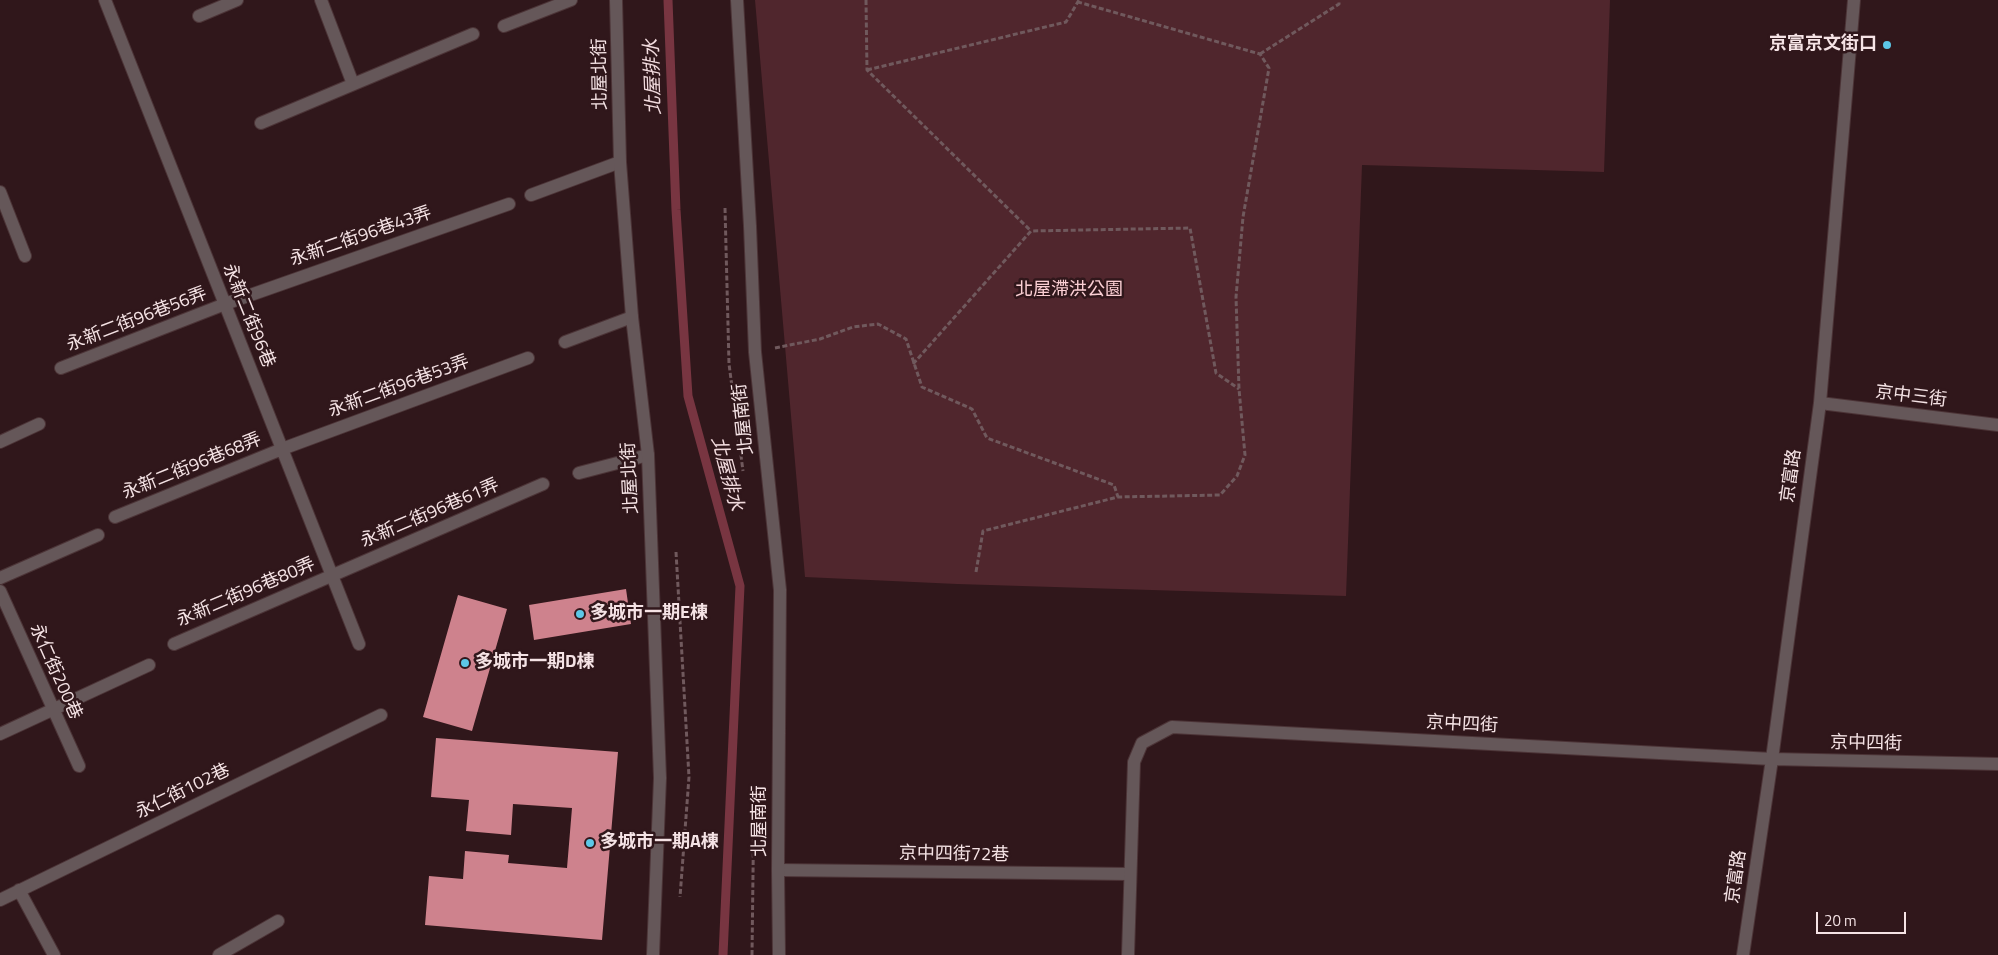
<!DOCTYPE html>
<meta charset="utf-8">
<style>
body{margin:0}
#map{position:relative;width:1998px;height:955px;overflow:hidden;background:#30171b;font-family:"Titillium Web",sans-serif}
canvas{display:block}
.scale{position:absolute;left:1816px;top:912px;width:90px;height:22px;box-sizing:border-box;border:2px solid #f5e3e5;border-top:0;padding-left:6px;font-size:15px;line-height:18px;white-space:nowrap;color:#f5e3e5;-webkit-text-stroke:4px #30171b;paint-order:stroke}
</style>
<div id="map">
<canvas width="1998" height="955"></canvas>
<div class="scale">20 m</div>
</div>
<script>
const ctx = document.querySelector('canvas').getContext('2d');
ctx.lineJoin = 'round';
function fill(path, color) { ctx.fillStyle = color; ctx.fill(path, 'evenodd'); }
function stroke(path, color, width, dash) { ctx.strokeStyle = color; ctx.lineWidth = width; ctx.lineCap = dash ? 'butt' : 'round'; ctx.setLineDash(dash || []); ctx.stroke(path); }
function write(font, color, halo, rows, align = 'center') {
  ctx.font = font + ' "Titillium Web","Noto Sans TC",sans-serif'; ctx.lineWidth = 5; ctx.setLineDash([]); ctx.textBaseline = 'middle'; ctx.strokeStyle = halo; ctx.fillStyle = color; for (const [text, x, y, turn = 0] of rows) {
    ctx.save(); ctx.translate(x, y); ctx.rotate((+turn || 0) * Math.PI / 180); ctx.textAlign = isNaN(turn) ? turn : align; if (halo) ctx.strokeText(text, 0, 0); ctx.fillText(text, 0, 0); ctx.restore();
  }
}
fill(new Path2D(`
 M755,0H1610L1604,172L1362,165L1346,596L957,584L805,577Z`), '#50262d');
stroke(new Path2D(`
 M668,0L676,210L688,396L740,586L723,955`), '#783541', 9);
fill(new Path2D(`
 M626,589L631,624L534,640L529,605Z
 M458,595L507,609L472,731L423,717Z
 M436,738L618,752L602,940L425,925L429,876L463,879L465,851L509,855L508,863L567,868L572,808L513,804L511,835L466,831L469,800L431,797Z`), '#ce828d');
const lane = new Path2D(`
 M105,0L359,644
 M321,0L353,84
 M199,16L237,0
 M504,26L571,0
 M261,123L473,34
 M0,192L25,256
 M531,195L620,162
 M565,342L632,317
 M61,368L225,304L509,204
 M0,442L39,424
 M579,473L648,455
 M115,517L282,449L528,358
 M0,578L98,535
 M0,591L79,766
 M174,644L543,484
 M0,734L149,665
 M778,870L1130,874
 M19,890L54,955
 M0,900L381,715
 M219,955L278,921`);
const street = new Path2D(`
 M616,0L620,162L632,317L648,455L660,778L653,955
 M737,0L750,226L755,352L780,590L778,870L779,955
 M1820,403L1998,425
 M1128,955L1134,762L1142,743L1172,727L1772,759L1998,764
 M1743,955L1772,759L1820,403L1854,0`);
stroke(lane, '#4c3437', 14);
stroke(street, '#4c3437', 14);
stroke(new Path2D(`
 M866,0L867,70L1031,231
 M1260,54L1339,4V0
 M867,70L1066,22L1079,0
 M725,208L729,364L743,471
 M775,348L820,339L853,327L878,324L906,339L922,387L972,409L987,438L1114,485L1118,497
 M913,364L1031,231L1190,228L1216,373L1239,389
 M676,552L689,777L680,897
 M976,572L983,531L1118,497L1220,495L1237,476L1245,455L1239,389L1236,297L1243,217L1269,68L1260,54L1078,2
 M752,955L754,793`), '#70595d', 3, [5, 2.5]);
stroke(lane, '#655759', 12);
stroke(street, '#655759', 12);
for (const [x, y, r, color] of [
 [1887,45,5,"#5cc7e7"],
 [580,614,5,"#5cc7e7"],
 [465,663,5,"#5cc7e7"],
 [590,843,5,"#5cc7e7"]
]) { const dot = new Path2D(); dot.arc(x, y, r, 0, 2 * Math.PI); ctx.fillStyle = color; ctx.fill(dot); stroke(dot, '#30171b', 2); }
write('bold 18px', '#f5e3e5', '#30171b', [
 ["京富京文街口",1877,45,"right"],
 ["多城市一期E棟",590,614],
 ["多城市一期D棟",475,663],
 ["多城市一期A棟",600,843]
], 'left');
write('18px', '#f5e3e5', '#30171b', [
 ["北屋北街",601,74,-91],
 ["永新二街96巷43弄",361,237,-19],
 ["永新二街96巷",248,316,68],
 ["永新二街96巷56弄",137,320,-21],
 ["永新二街96巷53弄",399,387,-20],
 ["京中三街",1911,397,7],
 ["北屋南街",744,419,-96],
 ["永新二街96巷68弄",192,467,-22],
 ["京富路",1792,476,-82],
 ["北屋北街",631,478,-93],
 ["永新二街96巷61弄",430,514,-23],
 ["永新二街96巷80弄",246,593,-23],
 ["永仁街200巷",55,672,66],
 ["京中四街",1462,725,3],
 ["京中四街",1866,744,1],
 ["永仁街102巷",183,792,-26],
 ["北屋南街",761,821,-90],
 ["京中四街72巷",954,855,1],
 ["京富路",1737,877,-82]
]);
write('18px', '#fbcfd4', '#30171b', [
 ["北屋滯洪公園",1069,291]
]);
write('italic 19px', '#f2dbde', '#30171b', [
 ["北屋排水",654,77,-92],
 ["北屋排水",726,474,75]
]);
</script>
